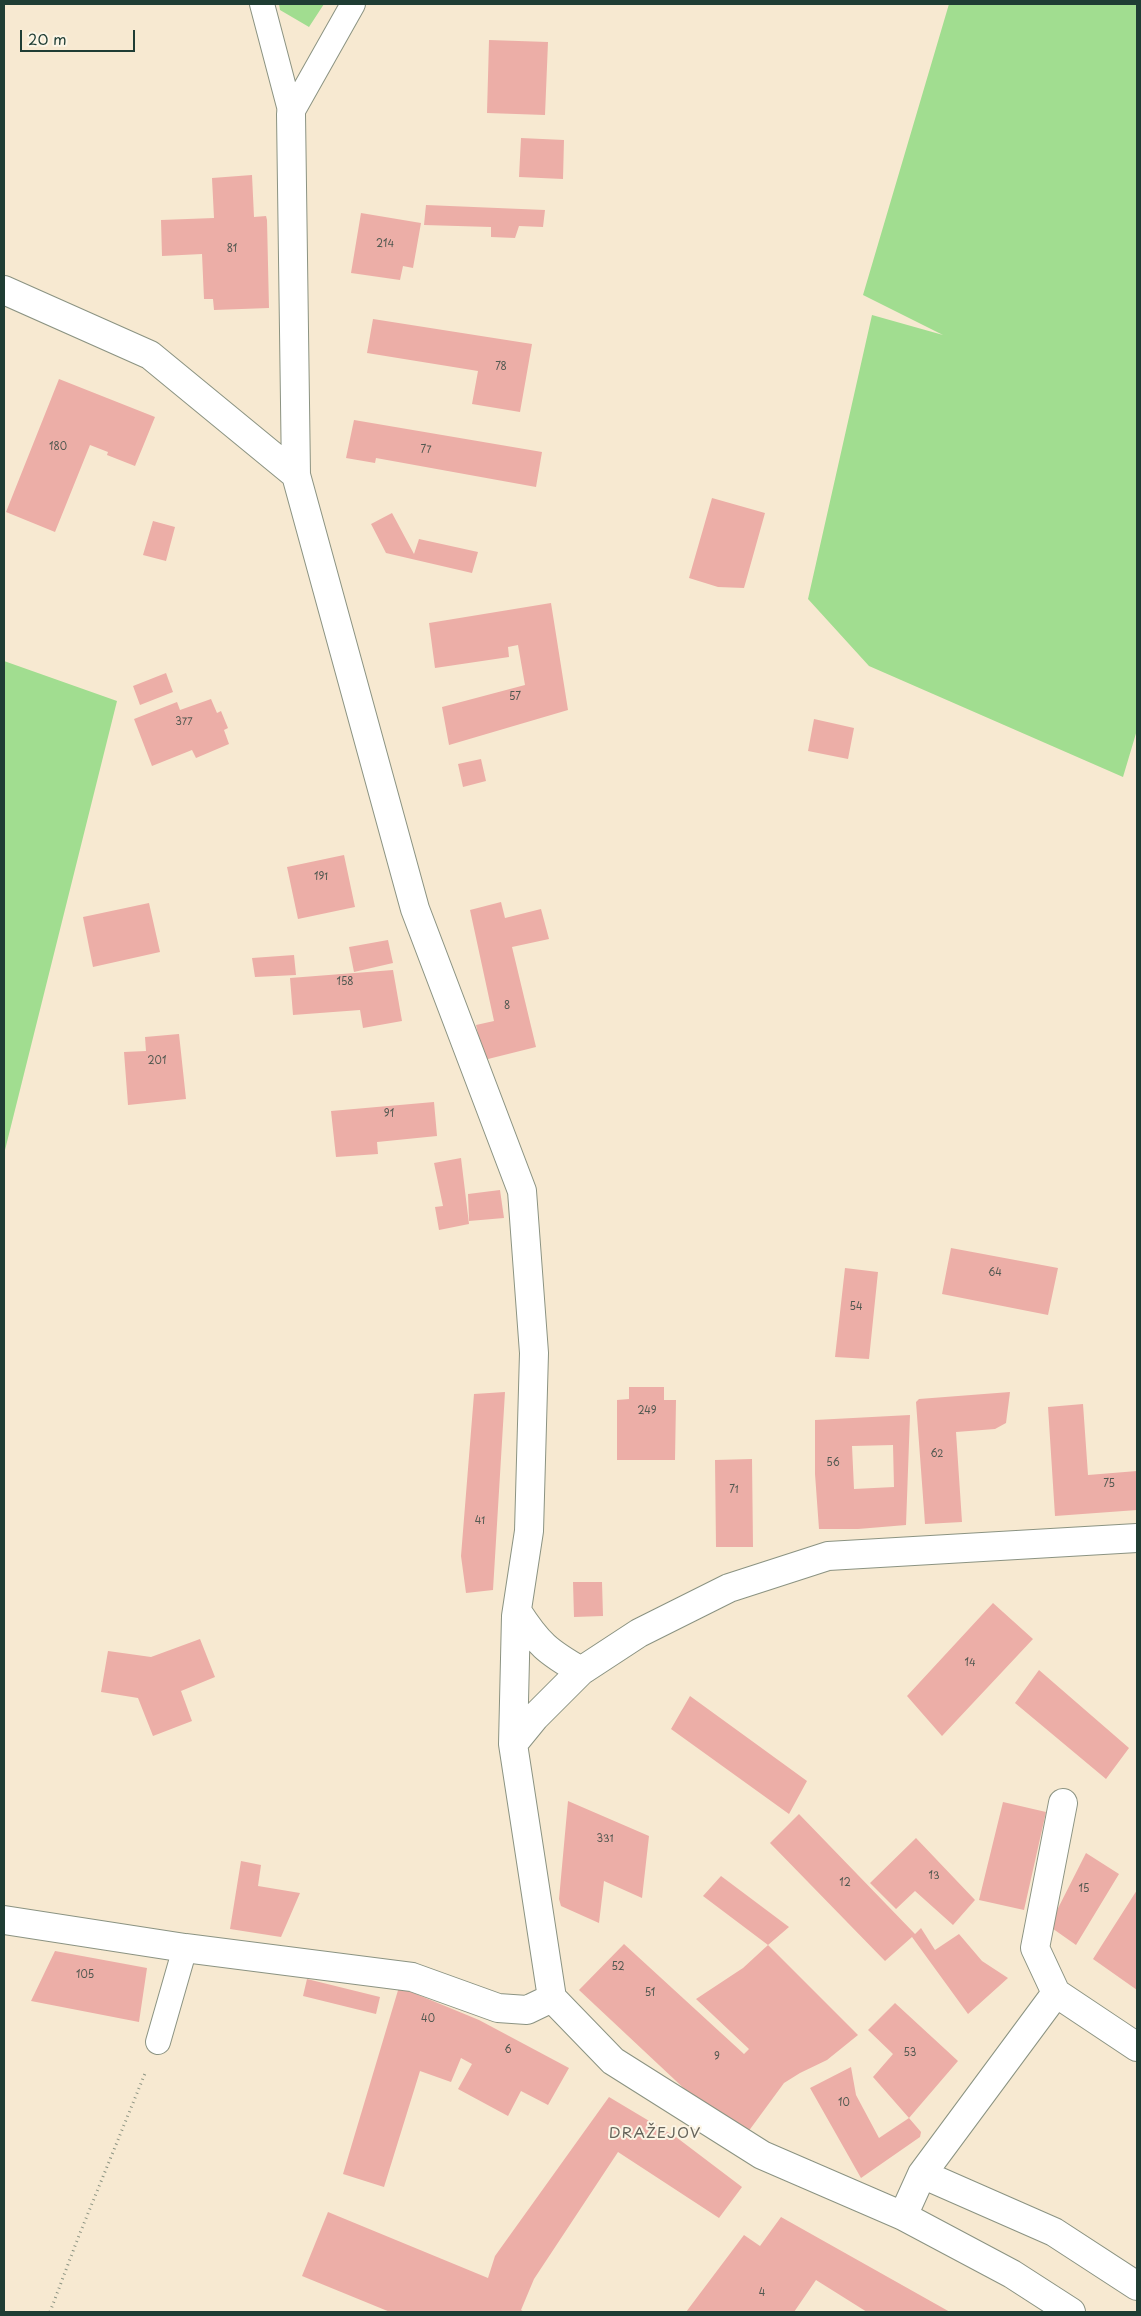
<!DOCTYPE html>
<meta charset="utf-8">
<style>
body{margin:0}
#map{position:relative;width:1141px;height:2316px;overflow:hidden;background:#f7e9d1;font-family:"Playpen Sans",sans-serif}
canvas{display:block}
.frame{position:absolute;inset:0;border:5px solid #1f3d34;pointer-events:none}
.scale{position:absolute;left:20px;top:30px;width:115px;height:22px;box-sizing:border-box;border:2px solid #1f3d34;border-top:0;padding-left:6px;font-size:15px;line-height:18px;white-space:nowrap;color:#1f3d34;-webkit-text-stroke:4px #fcf5e5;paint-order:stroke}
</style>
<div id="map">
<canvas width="1141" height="2316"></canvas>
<div class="frame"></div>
<div class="scale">20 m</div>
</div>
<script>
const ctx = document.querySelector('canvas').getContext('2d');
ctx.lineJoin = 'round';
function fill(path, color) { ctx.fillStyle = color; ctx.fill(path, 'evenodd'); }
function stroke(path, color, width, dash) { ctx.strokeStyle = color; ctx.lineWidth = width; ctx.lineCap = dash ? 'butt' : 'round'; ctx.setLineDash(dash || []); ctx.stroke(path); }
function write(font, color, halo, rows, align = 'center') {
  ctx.font = font + ' "Playpen Sans",sans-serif'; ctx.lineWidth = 4; ctx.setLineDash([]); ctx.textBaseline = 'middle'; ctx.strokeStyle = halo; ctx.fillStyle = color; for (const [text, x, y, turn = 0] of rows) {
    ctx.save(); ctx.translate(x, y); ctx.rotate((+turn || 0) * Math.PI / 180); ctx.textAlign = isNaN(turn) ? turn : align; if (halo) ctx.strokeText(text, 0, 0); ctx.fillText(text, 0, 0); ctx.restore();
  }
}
fill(new Path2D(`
 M279,4H324L309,27L280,10Z
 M949,4H1137V730L1123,777L869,666L808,599L872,315L943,335L863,295Z
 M4,661L117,701L4,1154Z`), '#a1dd90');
fill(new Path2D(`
 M489,40L548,42L545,115L487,113Z
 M521,138L564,140L563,179L519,177Z
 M252,175L254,217L266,216L267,220L269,308L214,310L213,299H204L202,254L162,256L161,220L214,218L212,178Z
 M426,205L545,210L543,227L519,226L515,238L491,237V227L424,225Z
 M361,213L421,223L413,268L403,266L400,280L351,273Z
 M373,319L532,344L520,412L472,404L478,371L367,353Z
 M59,379L155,417L135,466L107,455L108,452L90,445L55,532L6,512Z
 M354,420L542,452L536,487L376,458L375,463L346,458Z
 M712,498L765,513L744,588L718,587L689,578Z
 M392,513L414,554L419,539L478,552L472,573L386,553L371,524Z
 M153,521L175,527L166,561L143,555Z
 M551,603L568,710L449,745L442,707L525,685L518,645L508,647L509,657L435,668L429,623Z
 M166,673L173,692L140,705L133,686Z
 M211,699L217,713L221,711L228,728L224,730L229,744L196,758L192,750L152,766L134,719L177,702L180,710Z
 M814,719L854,728L848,759L808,751Z
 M481,759L486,781L463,787L458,764Z
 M344,855L355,907L298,919L287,867Z
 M501,902L505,918L541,909L549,939L512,947L536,1047L484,1060L476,1025L494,1021L470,910Z
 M149,903L160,952L93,967L83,917Z
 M388,940L393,963L354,972L349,947Z
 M294,955L296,975L255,977L252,958Z
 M393,970L402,1021L363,1028L360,1010L293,1015L290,978Z
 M179,1034L186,1099L128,1105L124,1052L146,1051L145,1037Z
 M434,1102L437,1136L377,1142L378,1154L336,1157L331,1111Z
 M461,1158L469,1224L439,1230L435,1207L443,1206L434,1163Z
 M500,1190L504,1218L469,1221L468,1194Z
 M951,1248L1058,1268L1048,1315L942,1294Z
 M845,1268L878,1272L869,1359L835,1357Z
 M629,1387H664V1400H676L675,1460H617V1400L629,1399Z
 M505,1392L493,1590L466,1593L461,1556L474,1394Z
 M1010,1392L1006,1423L995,1429L956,1432L962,1522L925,1524L916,1402L919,1399Z
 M1083,1404L1088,1475L1137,1471V1510L1055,1516L1048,1407Z
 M910,1415L906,1525L858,1529H819L815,1474V1420ZM893,1445L894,1487L854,1489L852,1446Z
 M752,1459L753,1547H716L715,1460Z
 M573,1582H602L603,1616L574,1617Z
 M993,1603L1033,1639L942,1736L907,1696Z
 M200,1639L215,1677L181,1691L192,1721L153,1736L138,1698L101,1692L108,1651L151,1657Z
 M1039,1670L1129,1748L1106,1779L1015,1703Z
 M690,1696L807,1781L789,1814L671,1729Z
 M568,1801L649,1836L642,1898L604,1881L599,1923L561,1906L559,1899Z
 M1003,1802L1046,1812L1024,1910L979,1900Z
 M799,1814L915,1934L921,1928L935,1950L959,1934L982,1961L1008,1978L968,2014L912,1937L885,1961L770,1843Z
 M916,1838L975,1900L953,1925L915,1891L896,1909L870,1883Z
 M1086,1853L1119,1874L1076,1945L1049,1926Z
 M241,1861L261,1865L258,1886L300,1893L281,1937L230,1929Z
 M721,1876L789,1927L768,1945L703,1896Z
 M1137,1890V1990L1093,1959Z
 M624,1944L744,2054L749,2049L696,1999L743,1968L768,1945L858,2035L827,2060L800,2073L784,2083L748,2132L691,2095L579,1990Z
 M55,1951L147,1968L139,2022L31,2001Z
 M307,1979L380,1997L376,2014L303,1996Z
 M399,1987L479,2020L569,2068L548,2105L521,2091L508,2116L458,2089L472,2064L461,2058L451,2082L420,2071L384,2187L343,2174Z
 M895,2003L958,2061L909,2118L873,2077L893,2054L868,2030Z
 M851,2067L856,2095L879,2138L909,2118L921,2132L920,2137L861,2178L810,2088Z
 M609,2097L676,2137L742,2187L719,2218L618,2152L534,2279L521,2310L524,2312H390L302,2276L328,2212L488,2278L495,2256Z
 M781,2217L950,2312H867L816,2280L794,2312H686L744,2235L760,2246Z`), '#ecaea7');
const lane = new Path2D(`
 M262,4L291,114
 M291,114L353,4
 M158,2042L185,1948`);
const street = new Path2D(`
 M291,114L296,475L415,909L522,1191L534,1353L529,1531L516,1616L513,1744L552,1998L613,2061L762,2155L903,2216L1012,2274L1071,2312
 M4,290L150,355L296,475
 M517,1611C538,1644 548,1652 581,1671
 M513,1744L535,1717L581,1671L639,1633L729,1588L828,1556L1137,1538
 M4,1920L185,1948L412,1977L498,2008L527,2010L552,1998
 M1056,1993L1035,1948L1063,1803
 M922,2174L1054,2232L1137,2286
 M903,2216L922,2174L1056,1993L1137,2047`);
stroke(lane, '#8b9382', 26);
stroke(street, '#8b9382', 30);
stroke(new Path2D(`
 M50,2312L78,2238L146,2071`), '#8b9382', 3, [1, 4]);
stroke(lane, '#fff', 24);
stroke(street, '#fff', 28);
write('10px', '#525951', null, [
 ["214",385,244],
 ["81",232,249],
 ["78",501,367],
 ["180",58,447],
 ["77",426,450],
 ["57",515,697],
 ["377",184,722],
 ["191",321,877],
 ["158",345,982],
 ["8",507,1006],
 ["201",157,1061],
 ["91",389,1114],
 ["64",995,1273],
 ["54",856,1307],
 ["249",647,1411],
 ["62",937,1454],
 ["56",833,1463],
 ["75",1109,1484],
 ["71",734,1490],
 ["41",480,1521],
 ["14",970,1663],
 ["331",605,1839],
 ["13",934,1876],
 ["12",845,1883],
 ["15",1084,1889],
 ["52",618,1967],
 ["105",85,1975],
 ["51",650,1993],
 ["40",428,2019],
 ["6",508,2050],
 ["53",910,2053],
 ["9",717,2057],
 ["10",844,2103],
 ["4",762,2293]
]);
ctx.letterSpacing = '1px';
write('15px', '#67655c', '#fcf5e5', [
 ["DRAŽEJOV",655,2134]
]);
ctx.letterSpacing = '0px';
</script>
